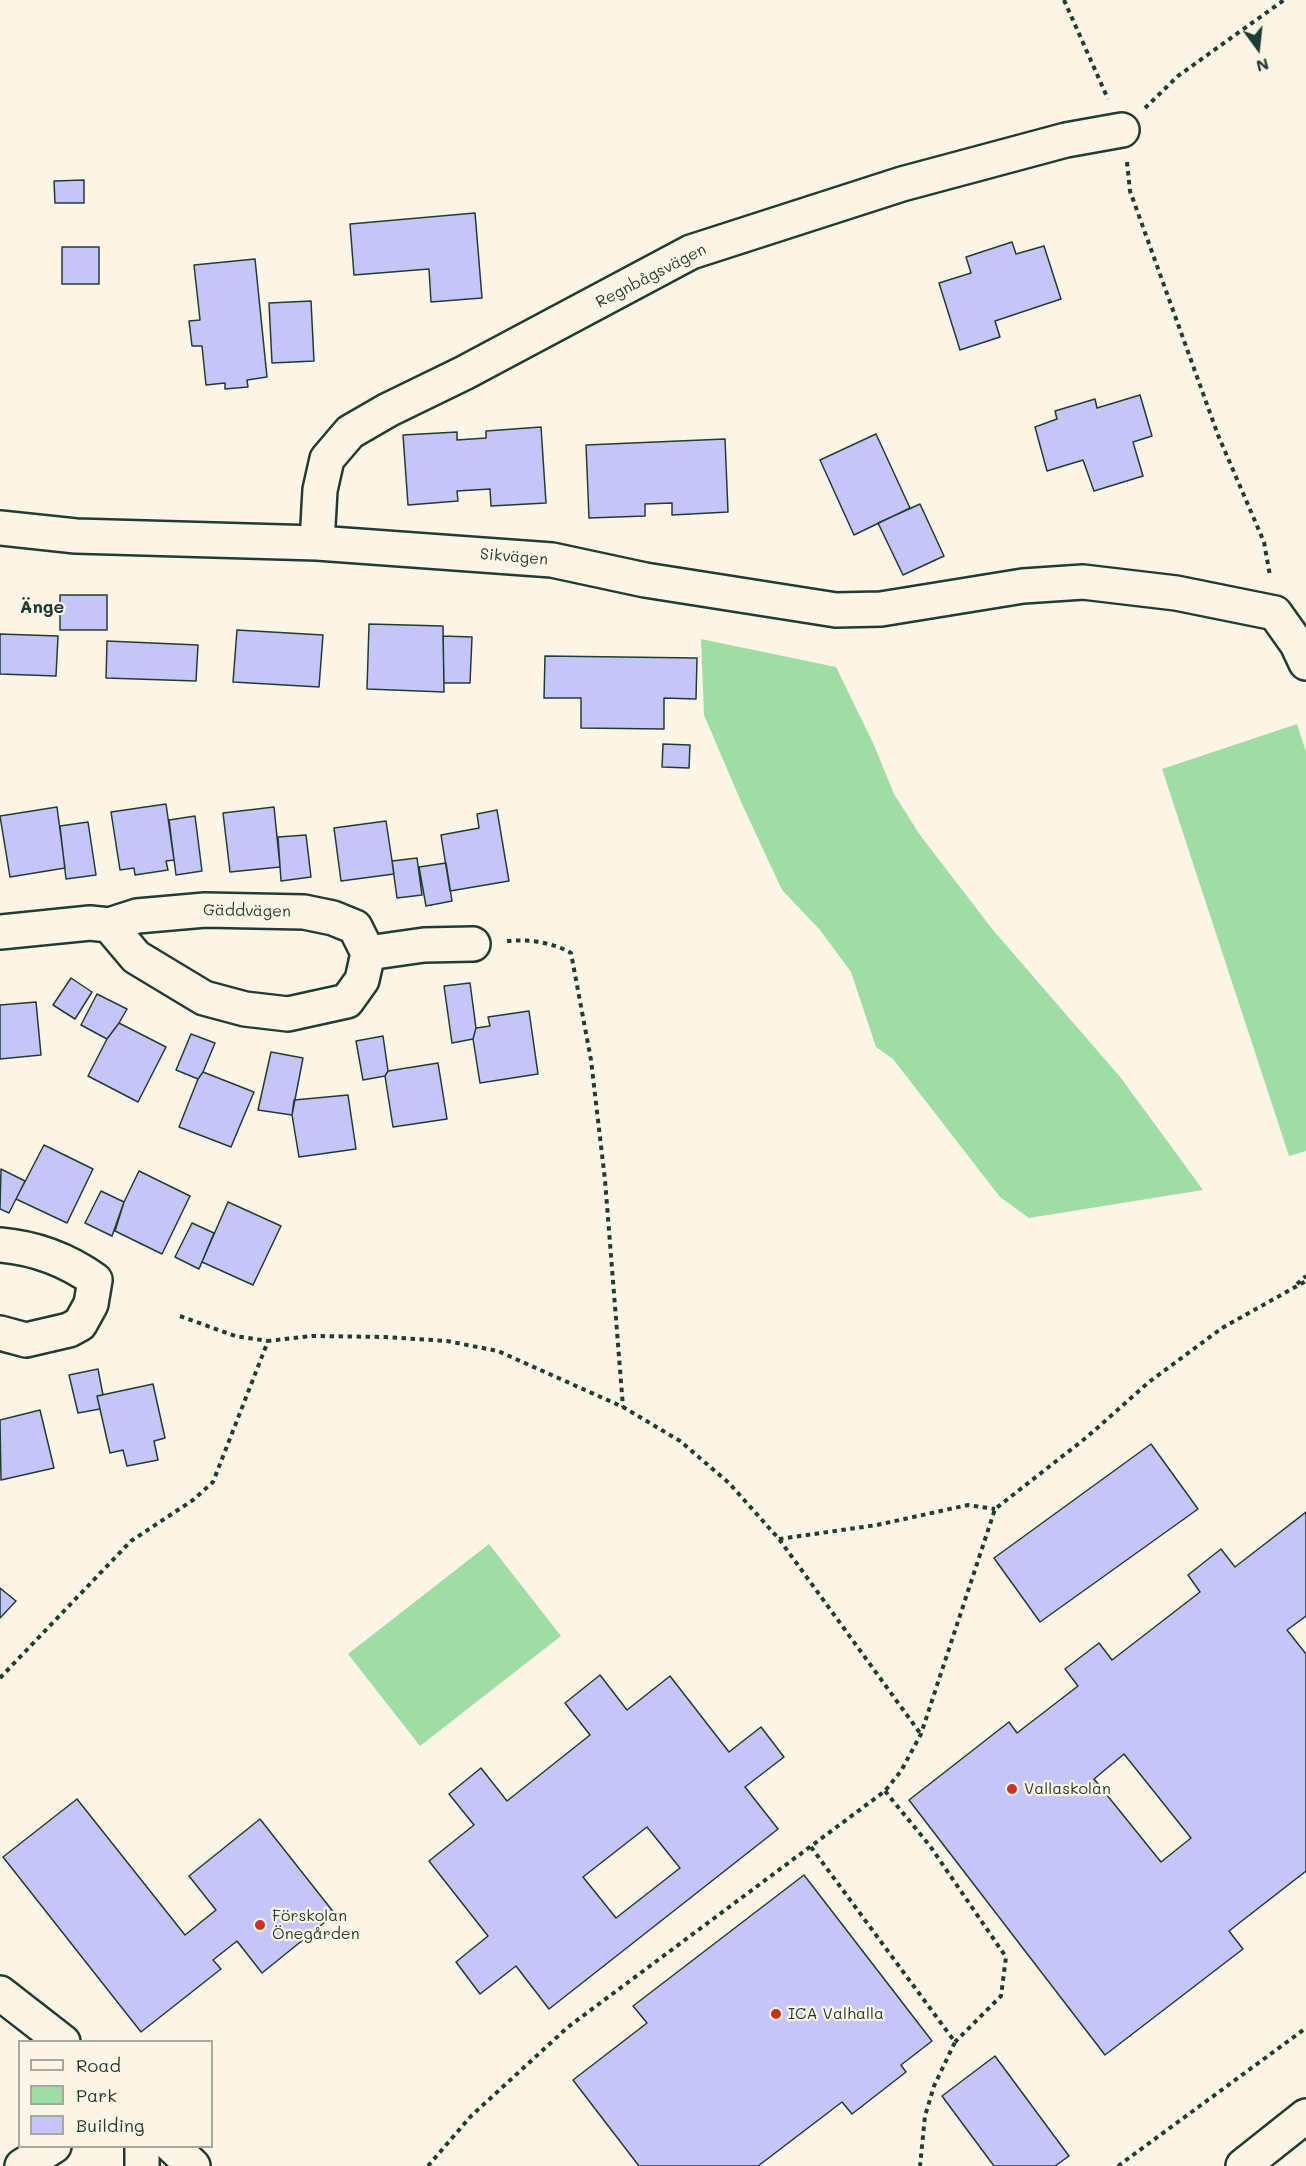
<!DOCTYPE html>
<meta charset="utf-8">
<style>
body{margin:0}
#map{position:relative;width:1306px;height:2166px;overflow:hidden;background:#fcf5e5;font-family:Mali,sans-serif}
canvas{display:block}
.legend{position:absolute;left:18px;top:2040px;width:195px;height:108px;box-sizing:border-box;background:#fcf5e5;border:2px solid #a4ab9e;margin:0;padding:8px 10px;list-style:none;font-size:18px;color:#1f3d34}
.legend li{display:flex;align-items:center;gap:12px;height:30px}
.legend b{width:30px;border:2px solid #a4ab9e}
.north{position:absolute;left:1228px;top:18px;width:60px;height:60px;-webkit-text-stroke:4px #fcf5e5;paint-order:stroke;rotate:165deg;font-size:16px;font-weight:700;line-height:24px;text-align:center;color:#1f3d34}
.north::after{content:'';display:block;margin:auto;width:21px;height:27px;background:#1f3d34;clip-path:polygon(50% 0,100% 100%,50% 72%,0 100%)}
</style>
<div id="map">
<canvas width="1306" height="2166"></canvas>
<ul class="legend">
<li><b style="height:8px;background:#fcf5e5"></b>Road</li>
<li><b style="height:16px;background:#9fdda5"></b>Park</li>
<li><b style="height:16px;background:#c6c5f8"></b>Building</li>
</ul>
<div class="north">N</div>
</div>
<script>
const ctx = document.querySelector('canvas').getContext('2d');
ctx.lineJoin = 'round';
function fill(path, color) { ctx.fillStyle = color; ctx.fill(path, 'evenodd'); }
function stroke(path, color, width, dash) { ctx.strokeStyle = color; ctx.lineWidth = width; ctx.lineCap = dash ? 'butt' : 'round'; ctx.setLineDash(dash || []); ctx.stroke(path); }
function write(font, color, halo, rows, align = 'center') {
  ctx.font = font + ' Mali,sans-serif'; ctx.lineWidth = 4.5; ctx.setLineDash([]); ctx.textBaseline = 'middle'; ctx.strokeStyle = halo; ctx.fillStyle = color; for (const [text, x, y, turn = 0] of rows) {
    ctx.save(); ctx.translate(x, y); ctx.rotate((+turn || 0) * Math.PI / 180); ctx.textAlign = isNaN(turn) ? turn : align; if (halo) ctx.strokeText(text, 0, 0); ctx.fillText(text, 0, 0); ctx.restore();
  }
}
fill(new Path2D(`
 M701,639L836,667L874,745L894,794L920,835L993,930L1121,1078L1203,1190L1029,1218L1000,1197L893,1059L876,1047L851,972L820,930L782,890L742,804L704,715Z
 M1297,724L1306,752V1151L1289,1156L1162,769Z
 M489,1544L561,1636L420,1746L348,1654Z`), '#9fdda5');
const building = new Path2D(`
 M84,180V203H55L54,181Z
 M475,213L482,298L431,302L429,269L354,275L350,224Z
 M1012,242L1016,254L1044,246L1061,299L995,321L1000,337L960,350L939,283L971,273L966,257Z
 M62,247H99V284H62Z
 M255,259L267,377L247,380L248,387L225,389V383L206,385L202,346H192L189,321L200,320L194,265Z
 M311,301L314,361L272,363L269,303Z
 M1140,395L1152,436L1133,442L1143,476L1094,491L1083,460L1047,471L1035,427L1057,419L1055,411L1095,399L1097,408Z
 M541,427L546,503L491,506L490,489L457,491L458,501L408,505L403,435L457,432V440L486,438V431Z
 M876,434L910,508L854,535L820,460Z
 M725,439L728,512L672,515V503L645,504V516L589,518L586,445Z
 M920,504L944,556L903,575L878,523Z
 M60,595H107V630H60Z
 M369,624L443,626L444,692L367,689Z
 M237,630L323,635L319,687L233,682Z
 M0,634L58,636L56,676L0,674Z
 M443,636L472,637L470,683H444Z
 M107,641L198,645L196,681L106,678Z
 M545,656L697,658L696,699L664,698V729L581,728V698H544Z
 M663,744L690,745L689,768L662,767Z
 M166,804L174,860L166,861L168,870L135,875L134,868L120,870L111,812Z
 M57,807L65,868L10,877L0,816Z
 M274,807L280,867L230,872L223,813Z
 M497,810L509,881L450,891L441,835L479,828L477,814Z
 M195,816L202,871L176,875L169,820Z
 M386,821L394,874L341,881L334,828Z
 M88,822L96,875L66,879L60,826Z
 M306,835L311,877L281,881L278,837Z
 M417,858L422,895L397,898L392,861Z
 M446,863L452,901L426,906L419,867Z
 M71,978L92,992L75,1019L53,1005Z
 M470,983L476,1028L473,1039L452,1043L444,986Z
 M97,994L127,1009L119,1023L107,1039L81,1025Z
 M36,1002L41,1055L0,1059V1005Z
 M529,1011L538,1074L480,1083L473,1039L476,1028L490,1026L488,1017Z
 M119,1023L166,1047L138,1102L88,1076L107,1039Z
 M191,1034L215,1043L203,1072L198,1079L176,1070Z
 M383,1036L388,1071L385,1076L363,1080L356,1041Z
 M271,1052L303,1058L292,1115L258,1110Z
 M438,1063L447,1119L393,1127L385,1076L388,1071Z
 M203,1072L254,1092L231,1147L179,1127L198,1079Z
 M348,1095L356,1149L299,1157L292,1115L294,1100Z
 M44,1145L93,1169L67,1223L16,1199Z
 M1,1169L25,1181L9,1213L0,1209Z
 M139,1171L190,1196L162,1254L115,1231L124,1202Z
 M101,1191L124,1202L112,1236L85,1223Z
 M228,1202L281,1226L253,1285L202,1262Z
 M192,1223L214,1233L199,1269L175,1257Z
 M98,1369L103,1395L97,1396L100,1409L78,1413L69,1375Z
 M153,1384L165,1438L154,1441L158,1460L127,1466L123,1450L110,1453L97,1396Z
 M40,1410L54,1468L1,1480L0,1420Z
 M1151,1444L1198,1509L1040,1622L994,1558Z
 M1306,1512V1616L1287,1630L1306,1654V1871L1229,1931L1243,1949L1105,2055L909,1800L1009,1722L1017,1733L1078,1686L1065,1669L1099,1643L1112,1660L1200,1592L1188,1575L1221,1549L1235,1567ZM1124,1754L1191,1838L1161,1862L1094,1779Z
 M0,1588L16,1601L0,1618Z
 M600,1675L627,1710L670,1676L729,1752L761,1727L784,1757L745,1787L778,1829L549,2009L516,1966L480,1994L456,1962L488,1936L429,1861L474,1825L449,1794L481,1768L507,1801L590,1735L565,1703ZM647,1827L680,1868L616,1918L583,1877Z
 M77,1799L185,1935L216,1910L189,1876L260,1819L335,1914L262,1973L237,1941L213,1960L221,1969L141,2032L3,1857Z
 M804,1875L932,2041L901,2065L906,2072L852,2114L842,2102L758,2166H639L573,2080L647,2023L633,2006Z
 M995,2056L1069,2156L1055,2166H994L942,2096Z`);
fill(building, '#c6c5f8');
stroke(building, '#1f3d34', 1.5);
const minor = new Path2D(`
 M0,528L76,536L317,543L552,560L645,580L836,610L881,609L1023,586L1083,582L1176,593L1275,613L1297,644L1306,663
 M317,543L320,490L327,459L350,432L388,410L464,373L691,252L902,184L1066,140L1122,130
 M0,932L90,923L109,925L137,916L205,910L304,912L333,918L355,927L368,953L362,980L347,1001L288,1014L245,1009L204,998L136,957L109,925
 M368,953L424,945L473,944
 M0,1245C35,1248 67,1260 95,1280L91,1304L80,1324L69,1330L26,1340L0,1333
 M0,1993L63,2042
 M142,2146V2166
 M172,2146L193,2166
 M22,2166L54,2146
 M1243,2166L1306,2116`);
stroke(minor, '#1f3d34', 38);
stroke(new Path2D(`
 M1064,0L1108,99
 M1145,108L1178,76L1284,0
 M1127,162L1130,191L1218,435L1264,542L1270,576
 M507,941C528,939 552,942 571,953L591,1060L605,1180L623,1407
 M1297,1284L1306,1276
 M180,1316L235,1336L268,1341
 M779,1539L877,1525L968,1505L995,1509
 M0,1678L131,1541L193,1500L213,1482L268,1341L312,1336L385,1337L447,1341L498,1351L623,1407L680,1441L729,1483L779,1539L920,1733
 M885,1791L930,1846L1006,1957L1001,1996L955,2042
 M811,1847L955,2042L934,2086L925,2116L920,2166
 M428,2166L471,2116L568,2027L885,1791L901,1771L921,1734L995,1509L1087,1437L1149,1382L1222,1328L1306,1281
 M1118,2166L1306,2028`), '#1f3d34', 4, [4.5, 4.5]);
stroke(minor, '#fcf5e5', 33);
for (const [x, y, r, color] of [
 [1012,1789,6,"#c8321e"],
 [260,1925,6,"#c8321e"],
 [776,2014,6,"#c8321e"]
]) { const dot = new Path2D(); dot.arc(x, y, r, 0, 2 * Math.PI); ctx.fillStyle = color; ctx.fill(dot); stroke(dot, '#fcf5e5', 2); }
write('16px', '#1f3d34', '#fcf5e5', [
 ["Regnbågsvägen",651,276,-27],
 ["Sikvägen",514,557,5],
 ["Gäddvägen",247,911,1]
]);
write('16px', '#1f3d34', '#fcf5e5', [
 ["Vallaskolan",1024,1789],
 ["Förskolan",272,1916],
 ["Önegården",272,1934],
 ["ICA Valhalla",788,2014]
], 'left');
write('bold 18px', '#1f3d34', '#fcf5e5', [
 ["Änge",42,607]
]);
</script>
